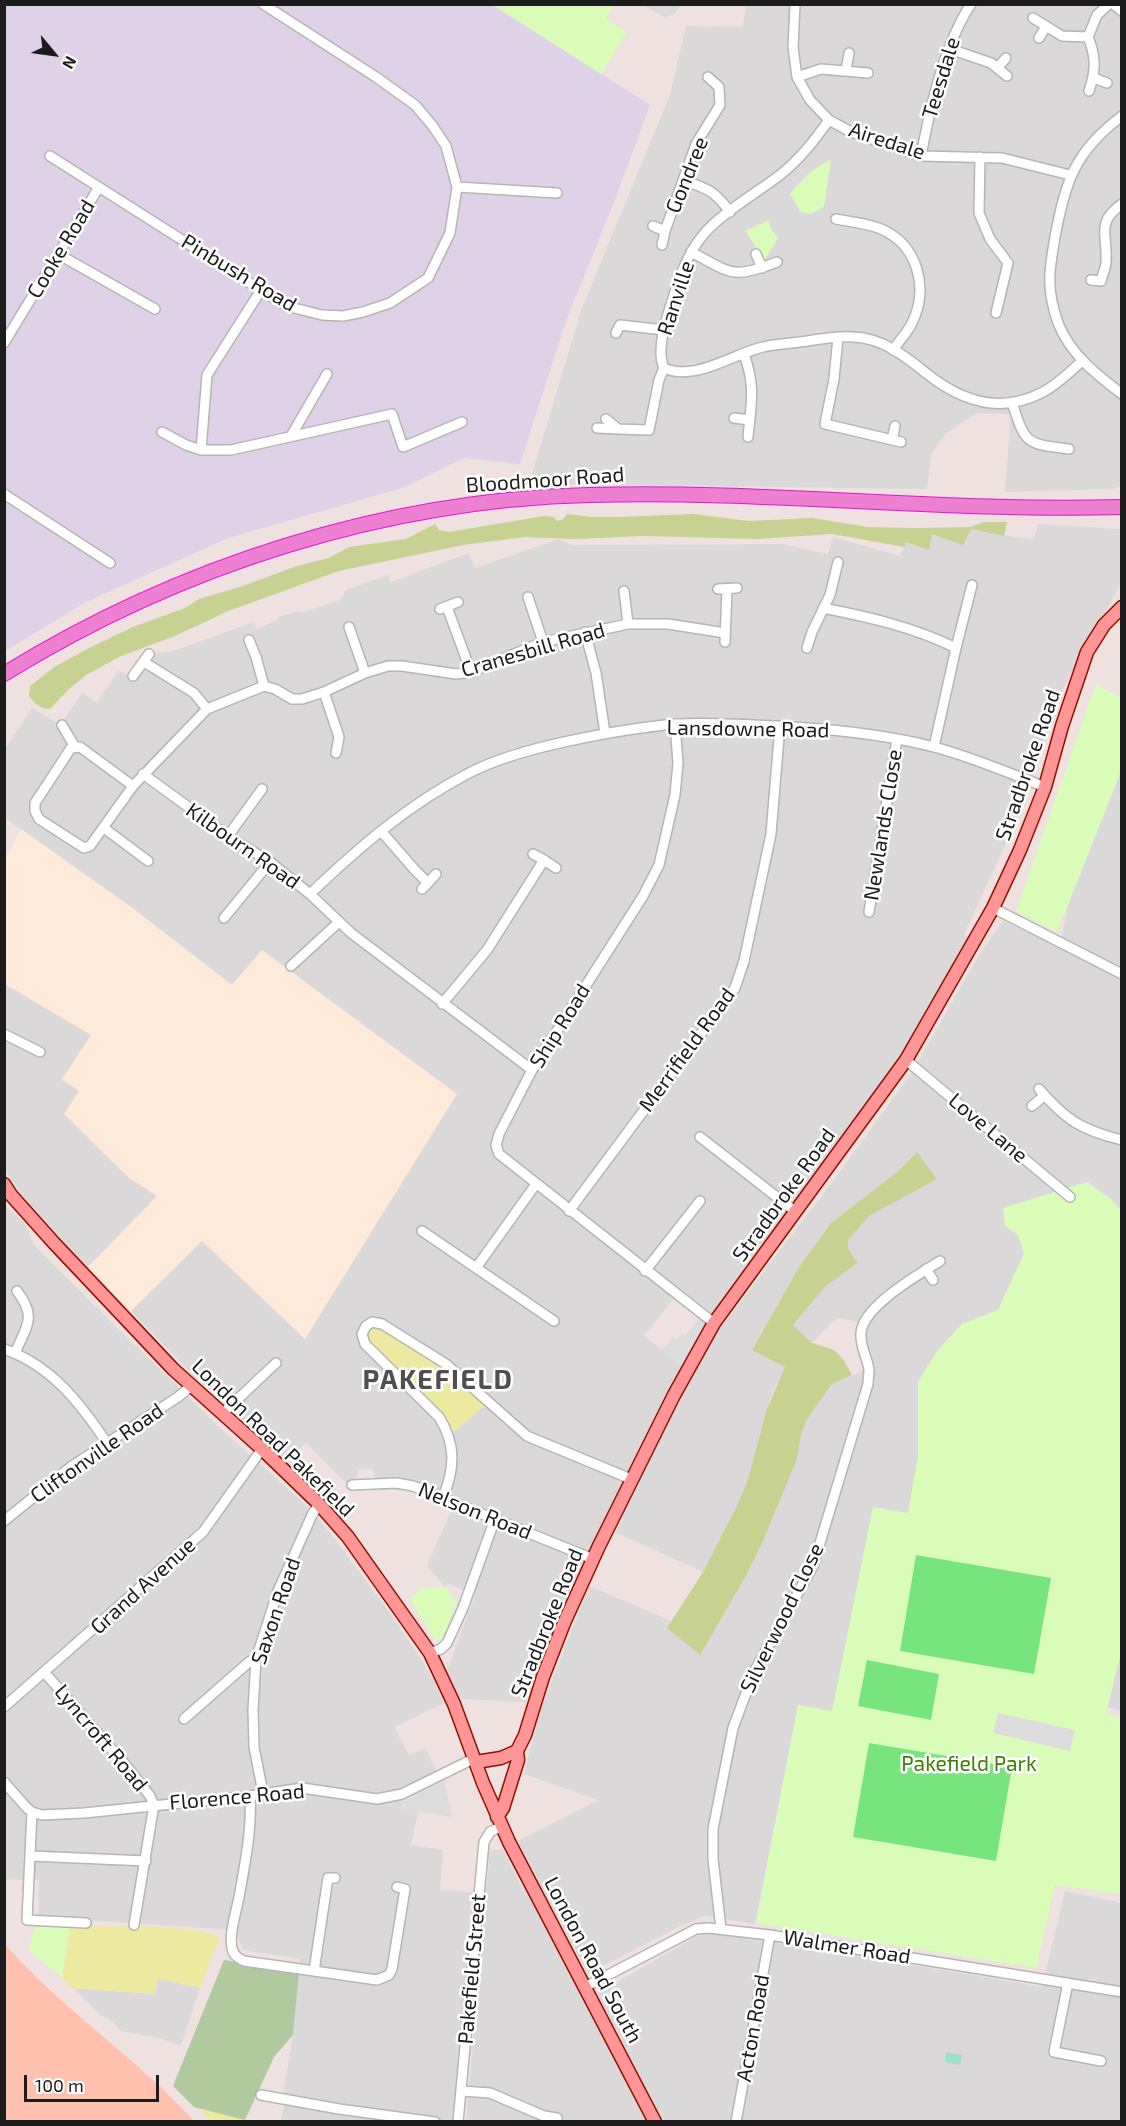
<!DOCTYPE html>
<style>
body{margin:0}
#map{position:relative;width:1126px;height:2126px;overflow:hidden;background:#eee1e0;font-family:"Exo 2",sans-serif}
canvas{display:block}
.frame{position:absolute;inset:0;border:6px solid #1c1c1c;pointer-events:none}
.north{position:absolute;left:24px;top:24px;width:60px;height:60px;-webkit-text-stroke:4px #fff;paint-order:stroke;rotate:119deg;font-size:16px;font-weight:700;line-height:24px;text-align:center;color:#1c1c1c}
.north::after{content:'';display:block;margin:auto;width:21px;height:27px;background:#1c1c1c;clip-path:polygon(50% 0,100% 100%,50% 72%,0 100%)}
.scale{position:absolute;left:24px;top:2075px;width:135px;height:27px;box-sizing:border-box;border:3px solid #1c1c1c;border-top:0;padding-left:8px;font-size:18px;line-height:21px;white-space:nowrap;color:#1c1c1c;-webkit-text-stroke:4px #fff;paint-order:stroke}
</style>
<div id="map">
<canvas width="1126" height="2126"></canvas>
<div class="frame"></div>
<div class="north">N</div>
<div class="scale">100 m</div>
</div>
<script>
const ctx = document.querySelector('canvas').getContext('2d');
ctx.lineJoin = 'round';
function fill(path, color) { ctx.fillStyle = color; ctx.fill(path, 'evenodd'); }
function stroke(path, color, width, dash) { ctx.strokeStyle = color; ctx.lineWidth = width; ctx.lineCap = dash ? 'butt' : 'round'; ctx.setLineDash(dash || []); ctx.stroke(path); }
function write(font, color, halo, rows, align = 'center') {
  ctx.font = font + ' "Exo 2",sans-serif'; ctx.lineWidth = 5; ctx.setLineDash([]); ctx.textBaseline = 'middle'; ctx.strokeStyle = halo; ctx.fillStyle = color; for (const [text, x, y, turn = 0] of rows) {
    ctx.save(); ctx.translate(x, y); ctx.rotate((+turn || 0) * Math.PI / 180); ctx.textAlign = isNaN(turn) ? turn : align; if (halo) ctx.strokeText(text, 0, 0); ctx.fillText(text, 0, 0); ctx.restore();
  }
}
fill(new Path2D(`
 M643,5L681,4V5L673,15L664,17Z
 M746,5H1121V486L1112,489L1005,492L1011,414L977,413L945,434L931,455L927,489L529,484L582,308L670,95L686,26L743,27Z
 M1038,524L1121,529V585L1087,641L1061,694L1021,812L964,934L968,937L936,997L904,1050L861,1114L758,1249L712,1313L681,1289L644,1336L682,1365L628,1470L574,1584L526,1702L460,1699L447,1671L475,1595L448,1584L445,1587L427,1566L457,1497L425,1484L378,1480L375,1478L372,1469L359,1470L355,1479L348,1485L306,1443L287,1461L191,1373L131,1311L202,1241L305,1339L262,950L232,985L131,907L5,818V749L32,708L60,725L82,693L97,703L118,671L127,675L147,647L156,653L174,651L254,622L257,629L278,620V617L298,611L303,612L340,600L346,590L388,575L391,582L469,553L475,568L559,539L571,545L783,544L828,554L833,537L900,556L906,541L932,534L970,529L1004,536L1034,539Z
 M1121,771V1211L1111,1199L1018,1235L1024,1254L998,1310L962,1325L938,1350L918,1382V1457L908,1514L873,1507L832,1712L798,1705L755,1924L705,1916L678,1927L588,1974L518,1841L598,1800L524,1774L541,1709L589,1586L671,1621L668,1628L700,1655L763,1541L797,1459L801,1434L807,1419L832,1384L874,1366L866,1342L869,1324L839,1318L834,1320L812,1343L793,1325L825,1287L835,1278L848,1248V1240L869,1216L937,1179L917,1152L897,1172L831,1223L799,1267L752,1349L785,1367L771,1396L748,1479L738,1504L703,1572L615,1532L647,1461L718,1331L833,1181L911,1074L978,957L1003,921L1060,948L1068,905Z
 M4,984L92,1035L62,1080L79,1091L129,1178L157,1196L88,1267L24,1198L5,1170Z
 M4,1205L25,1223L34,1245L72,1283L221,1429L307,1506L330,1533L390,1613L426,1667L445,1703L394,1727L409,1755L426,1749L436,1771L404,1787L403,1808L418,1811L411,1845L443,1850L440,1890L472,1892L455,2121H281L284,2108L283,2095L293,2035L300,1959L243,1950L235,1930L38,1917L39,1879L5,1880Z
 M1121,1648V1711L1108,1707Z
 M503,1849L522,1888L526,1886L647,2121L466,2122L490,1850Z
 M1065,1891L1121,1903V2121H663L597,1994L704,1932L755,1938L1042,1987Z
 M158,1979L200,1988L181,2046L160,2038L121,2031L109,2019L100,2015L74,1988L155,1994Z`), '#dad8d9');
fill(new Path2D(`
 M4,5H493L650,105L615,200L567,318L520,464L464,458L402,488L228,538L86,602L5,651Z`), '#dfd1e8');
fill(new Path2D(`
 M21,829L131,907L232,985L262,950L457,1094L305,1339L202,1241L131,1311L88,1267L157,1196L129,1178L64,1114L79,1091L62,1079L91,1035L5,984V859Z`), '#ffe9d8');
fill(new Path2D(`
 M378,1325L449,1369L486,1405L452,1433L366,1338V1332L370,1326Z
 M70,1926C103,1927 193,1923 219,1937V1940L200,1988L158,1979L155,1994L71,1988L62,1977Z
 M198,2108L245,2120L247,2121H210Z`), '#ede9a1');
fill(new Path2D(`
 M567,514L591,517H620L693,514L749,521L812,518L868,527L913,528L970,527L984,522H1007L1004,536L971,529L963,545L932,534L929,550L906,542L904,547L832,534L758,539L643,536L575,539L525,537L463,545L339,571L228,611L175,636L121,656L86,675L69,689L50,709C41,709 34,703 29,696L30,686L56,666L91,647L133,627L185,608L199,599L243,586L297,566L329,558L349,547L406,539L435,524L439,530L449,532L544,516L554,517L557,521L563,519Z
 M917,1152L937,1179L869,1216L848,1240V1248L857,1263L825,1287L793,1325L812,1343L834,1350L843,1359L852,1375L832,1384L807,1419L801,1434L797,1459L763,1541L744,1579L700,1655L667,1628L703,1572L738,1504L748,1479L767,1409L785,1367L752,1350L799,1267L831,1223L897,1172Z`), '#c7d191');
fill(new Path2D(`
 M4,1943C61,2009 136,2057 194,2121H5Z`), '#ffc1ad');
fill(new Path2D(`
 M224,1960L299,1972L293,2035L274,2057L245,2120L194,2107L173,2086Z`), '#b0c99f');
fill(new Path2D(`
 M493,5H613L606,19L627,32L601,74Z
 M831,160L824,207L811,214L801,212L790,194C802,180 813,167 831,160Z
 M769,220L770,227L778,238L765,260L745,231Z
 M1096,684L1121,698V771L1057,932L1016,911Z
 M1087,1182L1111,1199L1122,1211V1648L1106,1714L1121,1717V1894L1055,1885L1036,1968L756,1923L798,1705L832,1711L873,1507L908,1513L918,1457V1382L938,1350L962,1324L998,1310L1024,1254L1018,1235L1005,1226L1003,1208Z
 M445,1587L457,1602L442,1639L435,1640L410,1599L421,1588Z
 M35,1925L70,1926L62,1977L29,1951Z`), '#d9fdb8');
fill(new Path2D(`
 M916,1555L1051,1578L1034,1674L900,1651Z
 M867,1660L939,1674L931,1720L858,1706Z
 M869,1743L1012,1767L996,1861L853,1837Z`), '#77e47d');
fill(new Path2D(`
 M699,1318L705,1323L682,1365L662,1350L673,1337L677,1340L682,1334L685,1336Z
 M998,1713L1075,1730L1070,1751L993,1733Z
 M444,1781L452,1817L403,1809L404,1801Z`), '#dcdcdc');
fill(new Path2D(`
 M946,2052L962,2055L960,2065L945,2062Z`), '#9ce0c9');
const minor = new Path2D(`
 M795,4L793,47L797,77L810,100L829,120L851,132L921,156L1002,158L1070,175
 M1113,4L1122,11
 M1033,18L1062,36L1088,37L1097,15L1109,4
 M1088,37C1096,56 1096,71 1089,91
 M1039,38L1046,26
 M950,49L991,63L1007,76
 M998,67L1006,58
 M846,70L849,53
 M797,77L821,69L868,73
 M1094,78L1107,83
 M1122,116C1075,151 1065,182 1055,237C1049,271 1046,289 1058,323C1070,354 1097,375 1122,394
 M50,156L286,306L322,315L343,316L363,312L390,303L428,278L450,233L457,187L446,146L432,125L415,105L376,77L263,4
 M921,156C930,108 944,45 971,4
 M980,157L979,213L990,239L1008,263L996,313
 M683,180C708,189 714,190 730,212
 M457,187L557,193
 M836,219C850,222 867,223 881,229C918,245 929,288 912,323C907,333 899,341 893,350
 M653,226L665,231
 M662,245L665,231L696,144L720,105L719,87L708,77
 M691,252C732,273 731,280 777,262
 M58,254L155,309
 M756,254L762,268
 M1091,280L1101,281C1102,275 1106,268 1106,262C1108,235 1095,223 1122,204
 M616,333L620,325L664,330
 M838,337L834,379L825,424L901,442
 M4,343L99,187
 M744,354C756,387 751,404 748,437
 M664,368C695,382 732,354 763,347C775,344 787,344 799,342C817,340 836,335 854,337C882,338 905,356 926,373C961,401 1000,415 1043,392C1058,384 1070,372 1082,361
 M1012,402C1025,444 1026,444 1069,449
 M734,418L749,420
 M606,419L618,429L649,430L659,380L664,368C657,353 663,330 668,314C677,286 684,258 703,235C720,214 758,192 780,175C800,159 814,141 829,120
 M597,428L618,429
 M162,432L186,445L201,450H231L392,414L403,447L462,422
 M291,436L327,374
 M892,440L895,426
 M201,450L207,375L261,290
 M4,494L110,563
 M718,589L737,588
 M624,591L628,624
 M528,597L543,642
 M447,607L471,672
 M823,608C869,617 913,627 956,648
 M440,609L458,602
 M349,627L365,673
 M585,632L596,673L605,733
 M249,640L256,657L264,686
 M725,642L727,589
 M807,648L812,632L830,595L838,562
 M144,662L194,693L207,709
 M133,676L149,654
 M324,692L339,737L336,753
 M675,724L678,763L675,795L659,865L643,896L532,1070L499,1134L496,1145L499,1154L714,1323
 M62,725L75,747
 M934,747L956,648L972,585
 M143,774L228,836L270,862L310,894L351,933L532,1070
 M133,786L80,747L71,748L35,803V811L39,819L84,848L90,846L133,786L207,709L264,686L275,689L292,699H302L324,692L365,673L388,666H402L456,674L471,672L543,642L628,624H668L725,633
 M104,828L148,861
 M381,831L414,869L428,883L422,889
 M228,836L262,789
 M533,854L544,860
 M428,883L436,874
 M310,894C358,848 409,804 469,773C498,758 532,749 564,742C601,734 638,727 676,724C715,722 755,725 794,727C841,730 888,735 934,747C972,757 1009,773 1045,787
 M993,908L1122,974
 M869,912L897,739
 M224,918L270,862
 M291,966L339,922
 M442,1004L487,950L544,860L556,868
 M4,1034L40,1052
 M906,1060L1070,1197
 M1039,1089C1066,1120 1081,1130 1122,1140
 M1032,1106L1044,1096
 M700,1137L796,1212
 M569,1211L735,988L744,961L771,834L780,726
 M422,1231L554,1321
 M476,1268L536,1184
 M926,1269L933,1280
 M645,1271L700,1201
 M4,1349C52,1366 80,1403 107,1443
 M15,1353C27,1325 37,1317 17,1291
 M222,1414L276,1363
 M352,1485L396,1483L413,1486L593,1559
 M443,1497C455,1468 456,1444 439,1417L365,1344L362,1334L366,1326L372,1322L382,1324L446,1364L527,1436L631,1479
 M4,1521L72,1466L178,1397L191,1386
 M430,1653L441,1649L447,1643L463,1608L495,1519
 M45,1673L128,1768L150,1796L154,1805L134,1925
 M4,1707L203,1532L262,1449
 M184,1719L249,1662L256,1659
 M4,1782L27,1808L32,1812L42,1815L84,1813L250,1796L302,1788L377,1799L402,1794L475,1758
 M263,1793L254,1747L253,1710L256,1659L278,1591L312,1515L319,1504
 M250,1796C252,1829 245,1864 239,1897C236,1913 229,1933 232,1948C233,1955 238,1958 244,1961L377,1980L389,1975L392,1969L405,1889L397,1887
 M32,1812L27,1920L86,1923
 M31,1856L146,1861
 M721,1929L713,1859V1829L733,1728L754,1672L813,1566L868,1384C868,1379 869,1374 869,1370C867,1356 860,1348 861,1333C863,1306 918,1275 940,1261
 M314,1971L328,1878H335
 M1068,1983L1054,2052L1101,2061
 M585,1987L696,1929L708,1928L770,1935L1122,1992
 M462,2091L490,2093L544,2116L557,2118
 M261,2095L339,2109L435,2122
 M458,2122L484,1842L490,1832L502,1826
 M736,2122L770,1935`);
const major = new Path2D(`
 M4,1184L11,1195L54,1243L173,1369L262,1449L319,1504L348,1537L430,1653L454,1704L483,1783L509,1842L655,2122
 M476,1762L501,1758L517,1751
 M497,1817L503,1808L518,1760L517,1751L525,1735L543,1677L564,1623L599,1546L674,1395L714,1323L906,1060L993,908L1020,850L1045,787L1062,726L1087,652L1104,625L1122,607`);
const highway = new Path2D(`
 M4,674C179,566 384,500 589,495C767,490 944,512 1122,507`);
stroke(minor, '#b5b5b5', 12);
stroke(major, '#931000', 15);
stroke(highway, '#e316cf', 16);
stroke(minor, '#fff', 9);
stroke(major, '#ff9594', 12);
stroke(highway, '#ed80d1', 14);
write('21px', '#1c1c1c', '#fff', [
 ["Teesdale",941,78,-73],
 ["Airedale",887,141,18],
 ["Gondree",687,175,-68],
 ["Cooke Road",61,249,-59],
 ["Pinbush Road",239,273,31],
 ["Ranville",676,298,-72],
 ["Bloodmoor Road",545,480,-4],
 ["Cranesbill Road",533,650,-16],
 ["Lansdowne Road",748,729,1],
 ["Stradbroke Road",1028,765,-71],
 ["Newlands Close",883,825,-81],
 ["Kilbourn Road",243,846,35],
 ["Ship Road",560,1026,-58],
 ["Merrifield Road",687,1050,-54],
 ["Love Lane",988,1128,40],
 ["Stradbroke Road",784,1195,-54],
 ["London Road Pakefield",273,1438,44],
 ["Cliftonville Road",97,1453,-35],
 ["Nelson Road",475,1511,22],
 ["Grand Avenue",143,1586,-42],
 ["Saxon Road",276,1611,-71],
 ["Silverwood Close",782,1618,-64],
 ["Stradbroke Road",547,1623,-68],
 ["Lyncroft Road",101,1738,50],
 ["Florence Road",237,1797,-5],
 ["Walmer Road",847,1947,9],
 ["London Road South",593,1960,62],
 ["Pakefield Street",472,1969,-85],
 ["Acton Road",753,2028,-80]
]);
write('21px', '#3e8003', '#fff', [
 ["Pakefield Park",969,1764]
]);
ctx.letterSpacing = '1.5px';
write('bold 27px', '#4f4f4f', '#fff', [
 ["PAKEFIELD",438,1380]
]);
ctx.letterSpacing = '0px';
</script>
